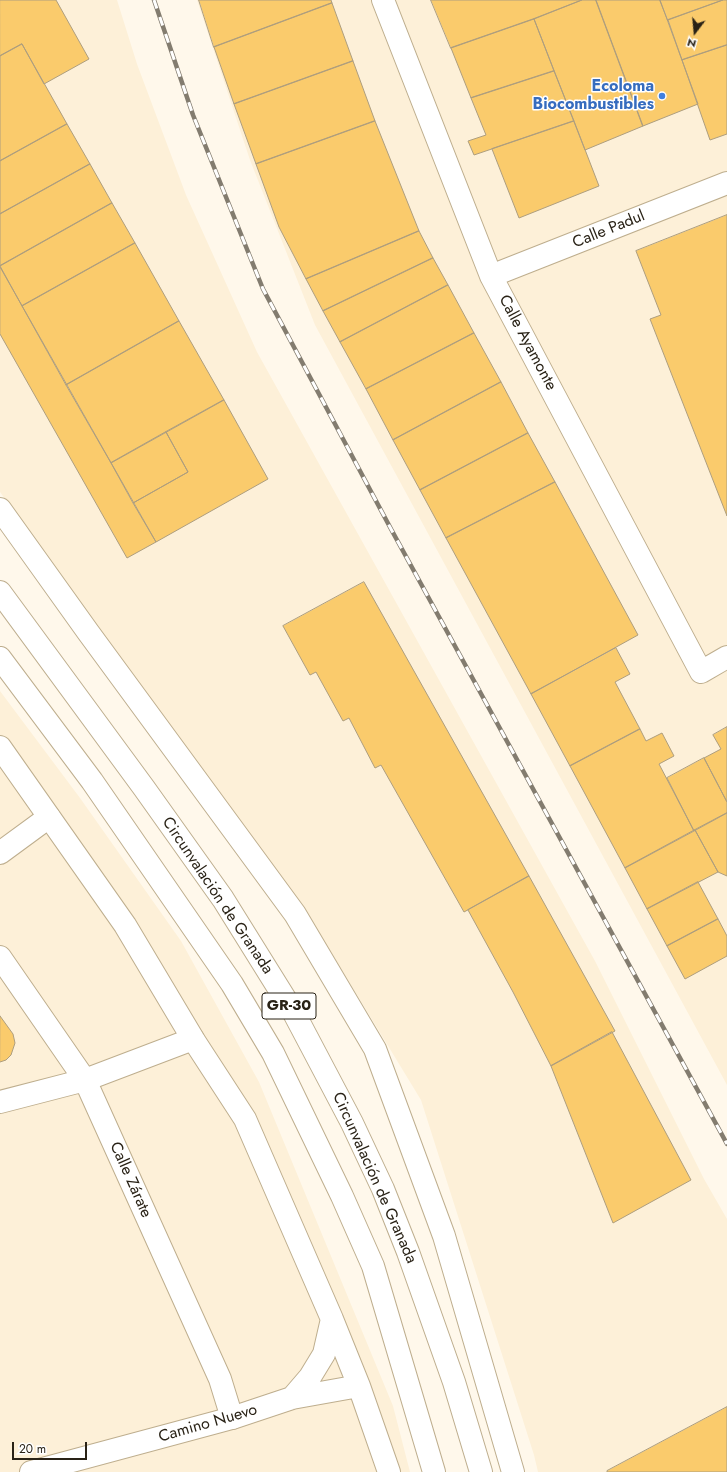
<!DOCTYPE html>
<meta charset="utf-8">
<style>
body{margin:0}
#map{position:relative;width:727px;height:1472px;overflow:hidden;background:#fff8eb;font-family:Jost,sans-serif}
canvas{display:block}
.north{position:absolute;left:675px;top:12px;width:40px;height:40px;-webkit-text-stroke:3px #fff;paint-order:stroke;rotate:196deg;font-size:11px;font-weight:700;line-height:16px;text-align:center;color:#292216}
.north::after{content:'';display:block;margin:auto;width:14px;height:18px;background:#292216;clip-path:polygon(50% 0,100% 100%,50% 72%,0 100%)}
.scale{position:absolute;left:12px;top:1442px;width:75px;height:18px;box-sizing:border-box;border:2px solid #292216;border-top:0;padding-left:5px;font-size:12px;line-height:14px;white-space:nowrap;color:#292216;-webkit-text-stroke:3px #fff;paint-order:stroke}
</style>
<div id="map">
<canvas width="727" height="1472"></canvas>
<div class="north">N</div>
<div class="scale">20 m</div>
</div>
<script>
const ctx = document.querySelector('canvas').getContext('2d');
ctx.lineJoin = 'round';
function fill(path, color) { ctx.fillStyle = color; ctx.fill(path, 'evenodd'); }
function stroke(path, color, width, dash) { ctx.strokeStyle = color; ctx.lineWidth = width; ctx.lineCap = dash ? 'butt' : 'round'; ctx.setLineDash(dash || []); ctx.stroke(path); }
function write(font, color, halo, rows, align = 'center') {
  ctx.font = font + ' Jost,sans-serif'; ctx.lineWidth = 3; ctx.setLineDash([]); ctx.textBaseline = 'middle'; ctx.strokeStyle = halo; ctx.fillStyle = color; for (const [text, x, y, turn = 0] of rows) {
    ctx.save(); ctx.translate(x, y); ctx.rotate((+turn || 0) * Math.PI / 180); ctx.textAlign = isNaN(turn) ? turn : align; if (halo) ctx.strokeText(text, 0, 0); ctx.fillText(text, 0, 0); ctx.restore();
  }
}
fill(new Path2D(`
 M0,0H117L137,64L186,195L257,352L595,961L704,1179L727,1219V1472H538L534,1455L421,1100L326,944L0,492Z
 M197,0H727V1085L315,325L250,160Z
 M0,691L80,798L181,941L259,1082L393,1406L410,1472H0Z`), '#fdf0d8');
const building = new Path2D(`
 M0,0H56L89,59L44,84L22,44L0,56Z
 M199,0H331L332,3L214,47Z
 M431,0H582L534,19L451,48Z
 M582,0H596L643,126L585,150L534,19Z
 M596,0H660L698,104L643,126Z
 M660,0H723L668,20Z
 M723,0H727V45L682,60L668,20Z
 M332,3L353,61L234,104L214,47Z
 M534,19L554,71L471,98L451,48Z
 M22,44L67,124L0,161V56Z
 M727,45V134L710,140L682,60Z
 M353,61L375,121L256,164L234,104Z
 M554,71L574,121L474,155L468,141L486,135L471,98Z
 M375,121L419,231L306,279L279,227L256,164Z
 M574,121L599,186L519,218L492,149Z
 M67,124L90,164L0,214V161Z
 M90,164L112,203L0,266V214Z
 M112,203L135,243L22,306L0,266Z
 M727,215V516L650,319L661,315L636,251Z
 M419,231L433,258L323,311L306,279Z
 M135,243L179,321L66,385L22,306Z
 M433,258L448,285L340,342L323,311Z
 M0,267L156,542L127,558L0,334Z
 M448,285L474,333L366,389L340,342Z
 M179,321L224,400L111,463L66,385Z
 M474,333L501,382L393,440L366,389Z
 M501,382L528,433L420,490L393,440Z
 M224,400L268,479L156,542L133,503L188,472L166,432Z
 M166,432L188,472L133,503L111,463Z
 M528,433L555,482L446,538L420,490Z
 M555,482L638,635L531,694L446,538Z
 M364,582L529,876L464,912L381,765L375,768L349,718L343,721L316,672L310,675L283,626Z
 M616,648L630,674L615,682L640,729L570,766L531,694Z
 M727,727V802L704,758L721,749L713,735Z
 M640,729L646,741L662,733L674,756L659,764L694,831L625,868L570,766Z
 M704,758L727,802V813L694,831L667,778Z
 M727,813V876L718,872L695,830Z
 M695,830L718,872L647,909L625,868Z
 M529,876L615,1031L551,1066L513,992L468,910Z
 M698,882L718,919L667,946L647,909Z
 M718,919L727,936V956L685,979L667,946Z
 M0,1016L13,1034L15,1043L11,1055L6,1060L0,1062Z
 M612,1032L691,1180L613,1223L551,1066Z
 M727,1407V1472H607V1471Z`);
fill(building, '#facb6c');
stroke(building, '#ae9e7e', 1);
const minor = new Path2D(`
 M383,0L491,276L701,672L727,657
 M491,276L727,183
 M0,853L49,817
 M0,957L85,1080L220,1379L232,1418
 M0,1102L85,1080L193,1039`);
const tertiary = new Path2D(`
 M0,509L88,632L295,914L375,1049L444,1236L513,1472
 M0,747L125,925L193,1039L245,1119L332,1319L359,1386L389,1472
 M292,1398L310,1377L324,1354L332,1319
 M31,1472L232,1418L292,1398L359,1386`);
const motorway = new Path2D(`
 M0,592L144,788L223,899L294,1013L352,1123L383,1189L408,1252L454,1382L481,1472
 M0,658L92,781L232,984L273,1053L342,1196L373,1266L434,1472`);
stroke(minor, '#beae8e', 24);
stroke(tertiary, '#beae8e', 24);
stroke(motorway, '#beae8e', 24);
stroke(minor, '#fff', 22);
stroke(tertiary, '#fff', 22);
stroke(motorway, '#fff', 22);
const rail = new Path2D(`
 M154,0L193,115L263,289L391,529L727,1144`);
stroke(rail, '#837c6f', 4.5);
stroke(rail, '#fff', 3, [9]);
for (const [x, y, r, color] of [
 [662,96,4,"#3f7fe0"]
]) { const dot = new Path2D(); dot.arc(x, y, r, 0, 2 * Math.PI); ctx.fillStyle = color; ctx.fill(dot); stroke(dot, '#fff', 1.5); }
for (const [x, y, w] of [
 [289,1006,54]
]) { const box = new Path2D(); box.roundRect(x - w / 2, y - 13, w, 26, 3); ctx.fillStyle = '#fff'; ctx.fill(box); stroke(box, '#292216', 1); }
write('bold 15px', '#292216', null, [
 ["GR-30",289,1006]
]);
write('bold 16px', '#366cbe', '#fff', [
 ["Ecoloma",654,87],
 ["Biocombustibles",654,105]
], 'right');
write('16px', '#292216', '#fff', [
 ["Calle Padul",609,230,-22],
 ["Calle Ayamonte",527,343,62],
 ["Circunvalación de Granada",217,896,56],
 ["Circunvalación de Granada",374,1178,66],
 ["Calle Zárate",130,1180,66],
 ["Camino Nuevo",208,1424,-16]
]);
</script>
